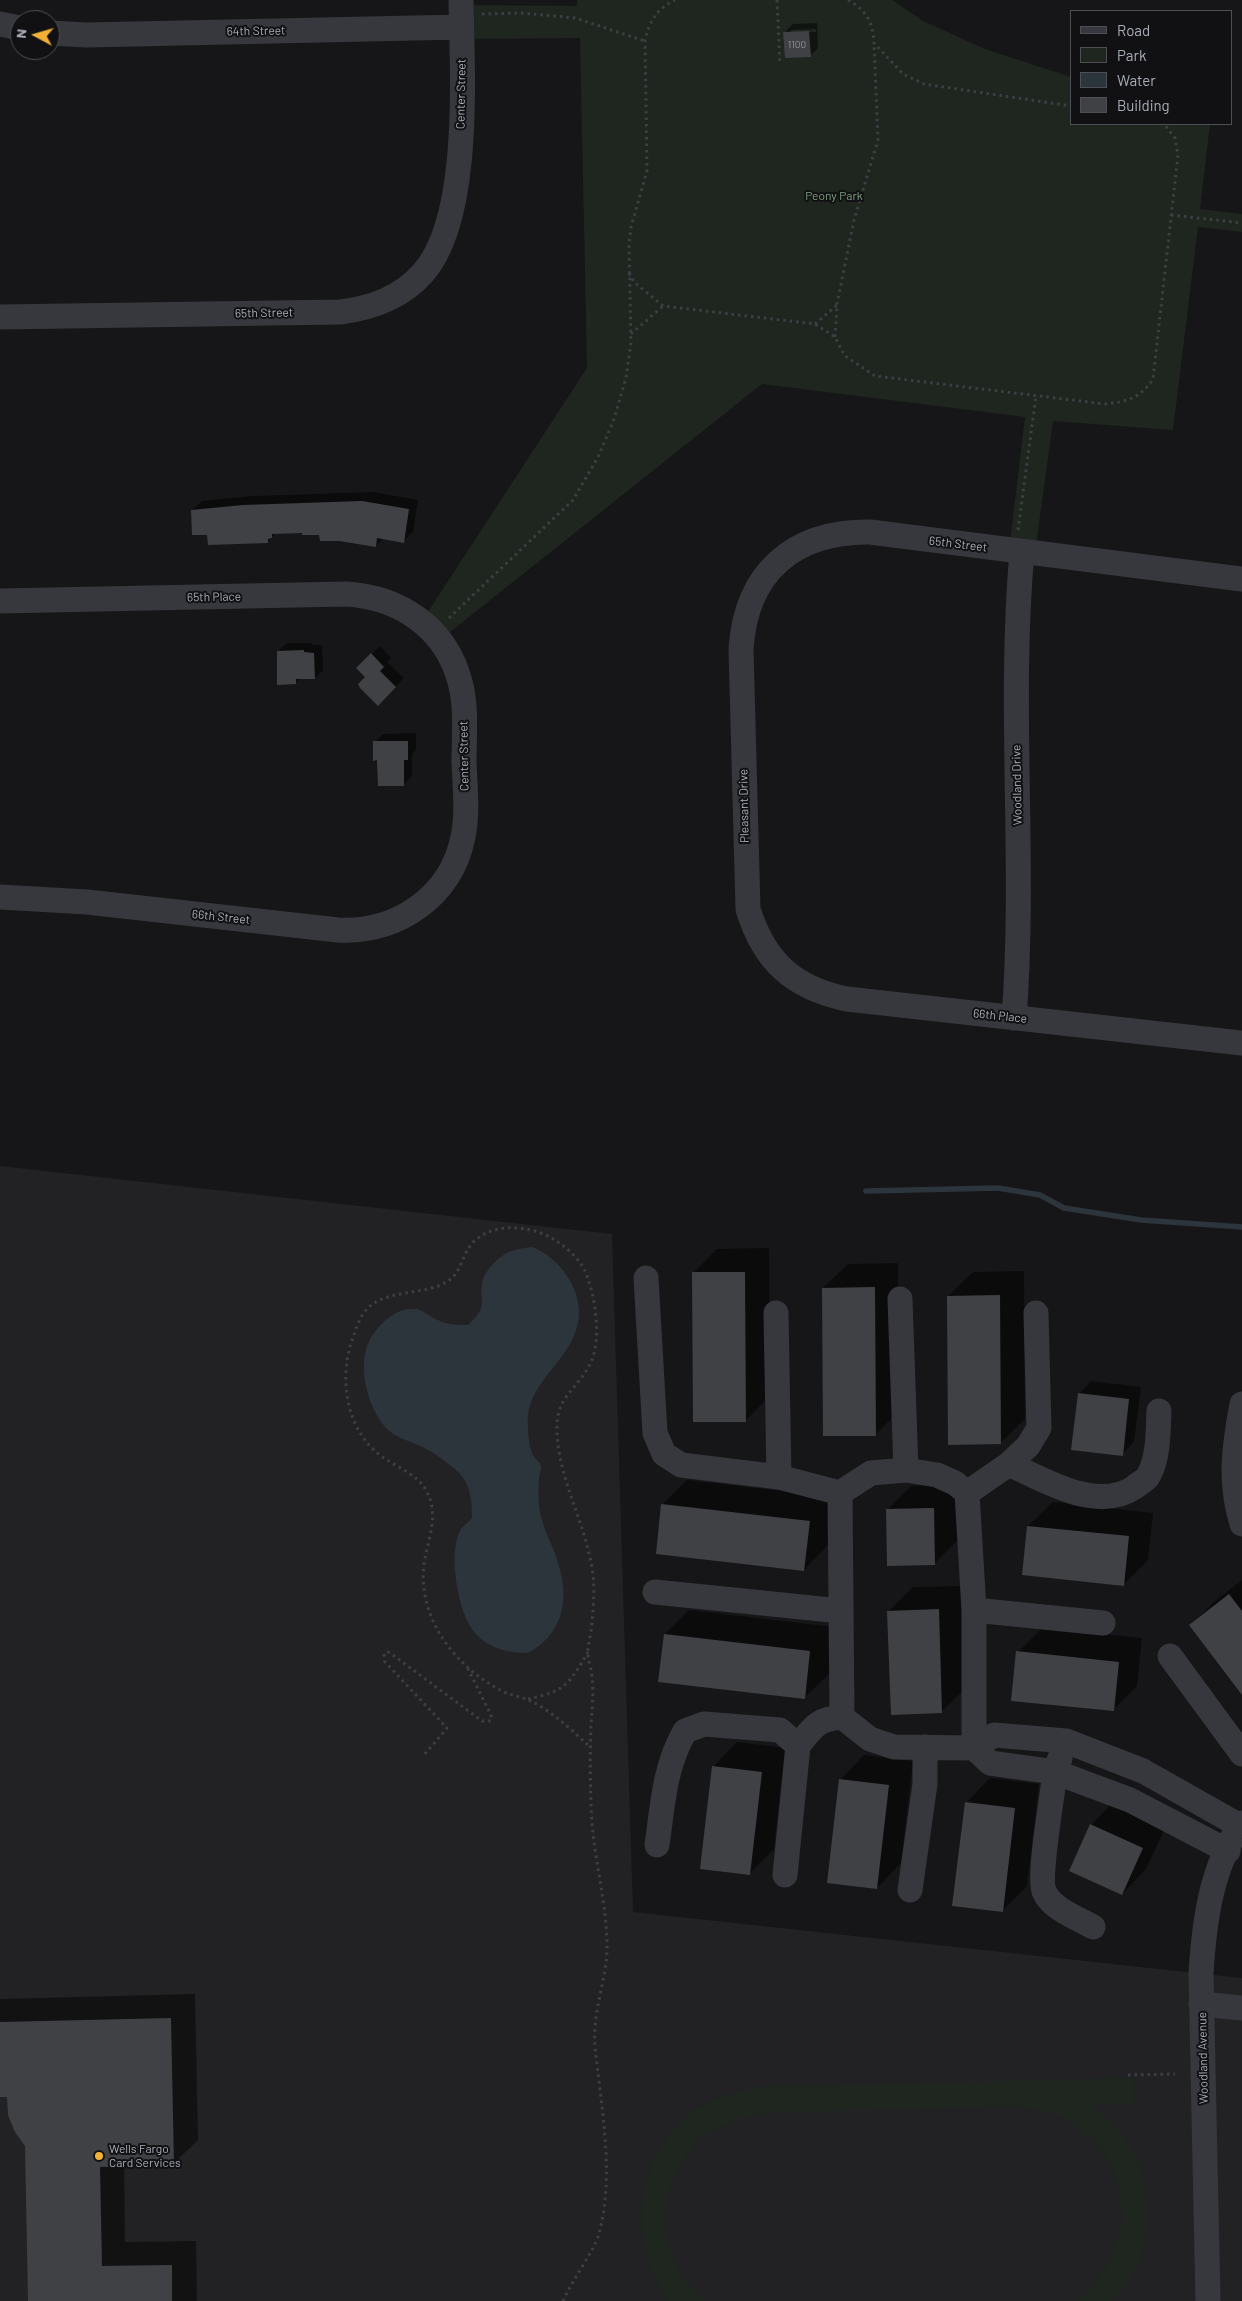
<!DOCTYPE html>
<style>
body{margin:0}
#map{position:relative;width:1242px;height:2301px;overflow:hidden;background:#161618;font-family:Barlow,sans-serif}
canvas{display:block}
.legend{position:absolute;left:1070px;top:10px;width:162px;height:115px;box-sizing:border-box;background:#111113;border:1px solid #4d4f55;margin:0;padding:6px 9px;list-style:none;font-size:15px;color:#a8adb8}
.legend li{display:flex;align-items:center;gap:10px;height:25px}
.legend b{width:25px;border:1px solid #4d4f55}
.north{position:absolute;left:10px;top:10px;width:50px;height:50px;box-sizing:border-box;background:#111113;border:1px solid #4d4f55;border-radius:50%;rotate:276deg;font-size:14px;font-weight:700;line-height:20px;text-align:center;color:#a8adb8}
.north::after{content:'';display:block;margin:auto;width:18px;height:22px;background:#f2b134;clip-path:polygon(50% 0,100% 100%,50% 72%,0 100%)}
</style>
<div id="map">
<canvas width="1242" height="2301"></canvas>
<ul class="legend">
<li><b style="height:6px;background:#37383d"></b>Road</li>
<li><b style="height:14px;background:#1e261f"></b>Park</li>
<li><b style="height:14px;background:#2c353c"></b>Water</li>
<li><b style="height:14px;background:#404145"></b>Building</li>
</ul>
<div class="north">N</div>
</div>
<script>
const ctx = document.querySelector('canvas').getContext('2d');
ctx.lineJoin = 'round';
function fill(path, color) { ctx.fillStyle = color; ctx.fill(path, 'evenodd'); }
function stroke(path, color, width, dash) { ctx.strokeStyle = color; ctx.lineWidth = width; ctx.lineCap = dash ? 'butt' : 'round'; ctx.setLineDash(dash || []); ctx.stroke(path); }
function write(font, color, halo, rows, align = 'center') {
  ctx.font = font + ' Barlow,sans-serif'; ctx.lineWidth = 4; ctx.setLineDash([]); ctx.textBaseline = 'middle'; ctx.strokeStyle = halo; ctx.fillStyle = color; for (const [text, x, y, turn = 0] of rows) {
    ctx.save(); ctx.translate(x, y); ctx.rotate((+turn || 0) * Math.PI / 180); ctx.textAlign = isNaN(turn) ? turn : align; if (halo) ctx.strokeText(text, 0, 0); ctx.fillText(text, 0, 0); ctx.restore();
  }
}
fill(new Path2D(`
 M0,1166L612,1234L633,1912L1242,1978V2301H0Z`), '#222225');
fill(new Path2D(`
 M577,0H892L923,21L985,49L1071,77V124H1210L1200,209L1242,214V232L1198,227L1173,430L1053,421L1035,553L1009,550L1025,417L762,384L440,640L422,621L587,368L580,38L462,39L461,5L577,6Z
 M1133,2078V2104L1090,2105C1102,2115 1117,2125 1126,2139C1156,2187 1158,2259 1113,2301H1074L1086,2294L1110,2262L1123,2219L1118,2182L1103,2151L1074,2124L1051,2112L1021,2106L761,2113C741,2119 718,2125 701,2139C666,2171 657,2220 675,2263C682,2278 695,2290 707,2301H669C661,2292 655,2279 651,2268C628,2212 647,2144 697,2109C714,2098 735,2093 754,2087Z`), '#1e261f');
fill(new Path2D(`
 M532,1247C557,1256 580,1286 579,1314C577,1360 525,1379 528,1425C528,1434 529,1446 533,1455C535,1459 541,1463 541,1467C542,1470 539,1475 539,1478C538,1492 538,1507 542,1520C546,1535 554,1548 558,1563C570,1599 563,1634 528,1653C508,1653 490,1649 475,1633C458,1615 447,1551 461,1529C464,1525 469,1522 472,1518C472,1502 471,1484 458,1472C452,1466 436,1454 428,1450C415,1442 397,1439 387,1429C367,1408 355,1362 372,1336C380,1324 395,1309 411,1309C424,1308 427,1316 438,1320C447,1325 458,1325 468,1325C491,1304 477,1303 483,1280C485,1271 500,1255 509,1252C516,1249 524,1248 532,1247Z`), '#2c353c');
fill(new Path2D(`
 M817,23L818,48L810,56L785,32L793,24ZM816,29V32L791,33V30Z
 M373,492L418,500L413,532L403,541L384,538L375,546L303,532L276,533L267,542L208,534L192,510L202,501L253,496Z
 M287,643H311L312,645H322L323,670L315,678H300L296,683L278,651Z
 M380,646L391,658L387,662L404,678L378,704L367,677L358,668Z
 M416,733V750L412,754V776L404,784L379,759L375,742L383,734Z
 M769,1248L770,1396L746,1420L693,1273L717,1249Z
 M898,1263L899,1411L875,1435L823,1288L848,1264Z
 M1024,1271L1025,1419L1000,1443L948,1296L973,1272Z
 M1091,1381L1141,1387L1134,1442L1122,1454L1079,1394Z
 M687,1480L834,1497L828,1545L804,1570L657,1553L663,1504Z
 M958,1484L959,1539L935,1563L887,1510L911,1486Z
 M1053,1502L1153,1513L1148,1560L1124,1584L1028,1526Z
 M1242,1580V1692L1191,1625L1215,1601Z
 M962,1586L966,1688L941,1712L889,1611L913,1587Z
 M689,1610L834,1627L829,1674L804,1698L665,1634Z
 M1042,1628L1142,1638L1137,1686L1113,1710L1018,1652Z
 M737,1742L785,1748L774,1849L749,1874L713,1767Z
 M864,1755L913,1761L901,1863L877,1888L840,1780Z
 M990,1778L1039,1784L1027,1886L1003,1910L966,1803Z
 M1115,1800L1167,1824L1146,1869L1122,1894L1091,1825Z
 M195,1994L198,2140L173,2164L124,2165L125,2242L196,2241L197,2301H30L26,2146L8,2096H0V1999Z`), '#0007');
stroke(new Path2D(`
 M866,1191L998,1188L1040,1195L1064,1208L1141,1220L1242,1227`), '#2c353c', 5.5);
fill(new Path2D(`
 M809,31L811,57L785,58L783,32Z
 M362,501L409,509L404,543L377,538L376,547L339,541H320L319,535H302V533L272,534V538L268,539V543L208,545L207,535H192L191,510L243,505Z
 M304,650V652L314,653L315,679H296V684L277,685V651Z
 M371,653L384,667L380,671L396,687L378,706L360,688L358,684L365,677L356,668Z
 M373,741H408V760H404V786H378L377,760L373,761Z
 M692,1272H745L746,1422H693Z
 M875,1287L876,1436H823L822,1288Z
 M1000,1295L1001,1444L948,1445L947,1296Z
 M1078,1393L1129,1399L1123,1456L1071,1450Z
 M661,1504L810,1521L804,1571L656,1554Z
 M934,1508L935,1565L887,1566L886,1509Z
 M1027,1526L1129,1536L1124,1586L1022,1575Z
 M1229,1594L1242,1611V1695L1189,1625Z
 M939,1609L942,1713L891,1715L887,1611Z
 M664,1634L810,1651L805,1699L658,1682Z
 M1016,1651L1119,1662L1114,1711L1011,1701Z
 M712,1766L762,1772L750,1875L700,1869Z
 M839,1779L889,1785L877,1889L827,1883Z
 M965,1802L1015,1808L1003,1912L952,1906Z
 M1090,1824L1143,1848L1122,1895L1069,1871Z
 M171,2018L174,2165L100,2167L102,2266L172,2265V2301H28L25,2146L15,2132L8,2115L7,2097H0V2022Z`), '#404145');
stroke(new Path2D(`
 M777,0L780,65
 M848,0C866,10 873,22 874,43L903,74L924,84L1071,106
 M482,14L522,13L575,18L645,41
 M1171,215L1242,223
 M629,273L634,282L663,306L815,324L835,337L845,356L875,376L1105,404C1126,402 1141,398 1153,379L1178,155L1175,138L1164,124
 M815,324L837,305
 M631,334L663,306
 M835,337L837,304L854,220L878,140L874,43
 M1018,530L1036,396
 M449,618L573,500L598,457L613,422L626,378L631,342L629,244L631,227L647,171L645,41C649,21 657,9 675,0
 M528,1699C566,1691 569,1684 588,1652
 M425,1754L447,1728L385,1662L384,1654L388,1652L393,1655L482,1721H491V1715L468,1669
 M1128,2075L1175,2074
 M563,2301C572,2280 593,2253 599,2234C615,2173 601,2108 595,2046C592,2011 608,1977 607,1943C606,1895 591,1849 591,1801C590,1776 590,1751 591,1725C592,1710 594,1693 592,1678C592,1669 587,1659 588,1650C588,1644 590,1638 591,1631C593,1613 595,1593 593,1575C587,1524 557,1479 557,1428C556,1396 580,1387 591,1362C602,1339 595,1291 584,1269C578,1258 568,1249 558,1242C537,1227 500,1221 478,1238C467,1245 464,1259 458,1270C442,1300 389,1284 366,1310C361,1315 356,1328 354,1335C339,1372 344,1422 374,1450C389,1465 415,1471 426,1490C440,1515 428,1538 424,1564C420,1596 432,1627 452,1651C467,1669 484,1682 504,1692C513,1696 522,1697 531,1701C553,1712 573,1731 591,1748`), '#3d3f44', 3, [2.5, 4]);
stroke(new Path2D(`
 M0,24L20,28
 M50,33L87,35L461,27
 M0,317L340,312C372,308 401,298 423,273C472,218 462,71 461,0
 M1242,579L870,532C794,531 746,572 741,649L748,909C764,961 793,988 847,999L1242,1043
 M0,601L346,594C400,597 446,628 460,682C467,707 464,736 464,762C465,786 468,813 463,837C451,897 397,933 338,930L87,902L0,897
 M1014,1018C1026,862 1008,707 1022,552
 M646,1278L655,1433L664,1454L681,1465L779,1477L840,1493L871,1473L906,1470L937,1475L955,1483L967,1493L974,1610L1103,1623
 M900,1299L906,1470
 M776,1313L779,1477
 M1242,1404C1234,1447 1229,1482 1242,1524
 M1009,1464C1045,1480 1097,1513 1135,1487C1138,1484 1144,1481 1147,1478C1159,1460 1158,1431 1159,1411
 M840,1493L842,1717
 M967,1493L1009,1464L1028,1446L1039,1428L1036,1313
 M655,1592L841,1611
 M974,1610V1748L990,1763L1055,1772L1130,1800L1228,1851
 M1170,1656L1242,1754
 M1060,1758L1055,1772C1053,1793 1038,1876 1044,1891C1051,1909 1078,1918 1093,1927
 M657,1845C663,1804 664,1768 685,1731L704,1724L780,1730L798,1746
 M785,1875L798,1746C813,1727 817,1719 842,1717L870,1739L894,1747L974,1748L994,1735L1066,1741L1143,1771L1240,1826
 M910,1890L925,1784V1747
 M1201,2004L1242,2008
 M1208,2301L1201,1974C1204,1923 1211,1866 1242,1823`), '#37383d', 25);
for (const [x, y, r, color] of [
 [99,2156,5,"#f2b134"]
]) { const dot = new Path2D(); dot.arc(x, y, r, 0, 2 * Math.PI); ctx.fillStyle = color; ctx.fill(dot); stroke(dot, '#111113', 2); }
write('10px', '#8e929b', null, [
 ["1100",797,45]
]);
write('12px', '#a8adb8', '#111113', [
 ["64th Street",256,31,-1],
 ["Center Street",461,94,-89],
 ["65th Street",264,313,-1],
 ["65th Street",958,544,7],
 ["65th Place",214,597,-1],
 ["Center Street",464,756,-91],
 ["Woodland Drive",1017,785,-91],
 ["Pleasant Drive",744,806,-91],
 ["66th Street",221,917,6],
 ["66th Place",1000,1016,6],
 ["Woodland Avenue",1203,2058,-91]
]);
write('12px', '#7fa381', '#111113', [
 ["Peony Park",834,196]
]);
write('12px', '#a8adb8', '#111113', [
 ["Wells Fargo",109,2149],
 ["Card Services",109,2163]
], 'left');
</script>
